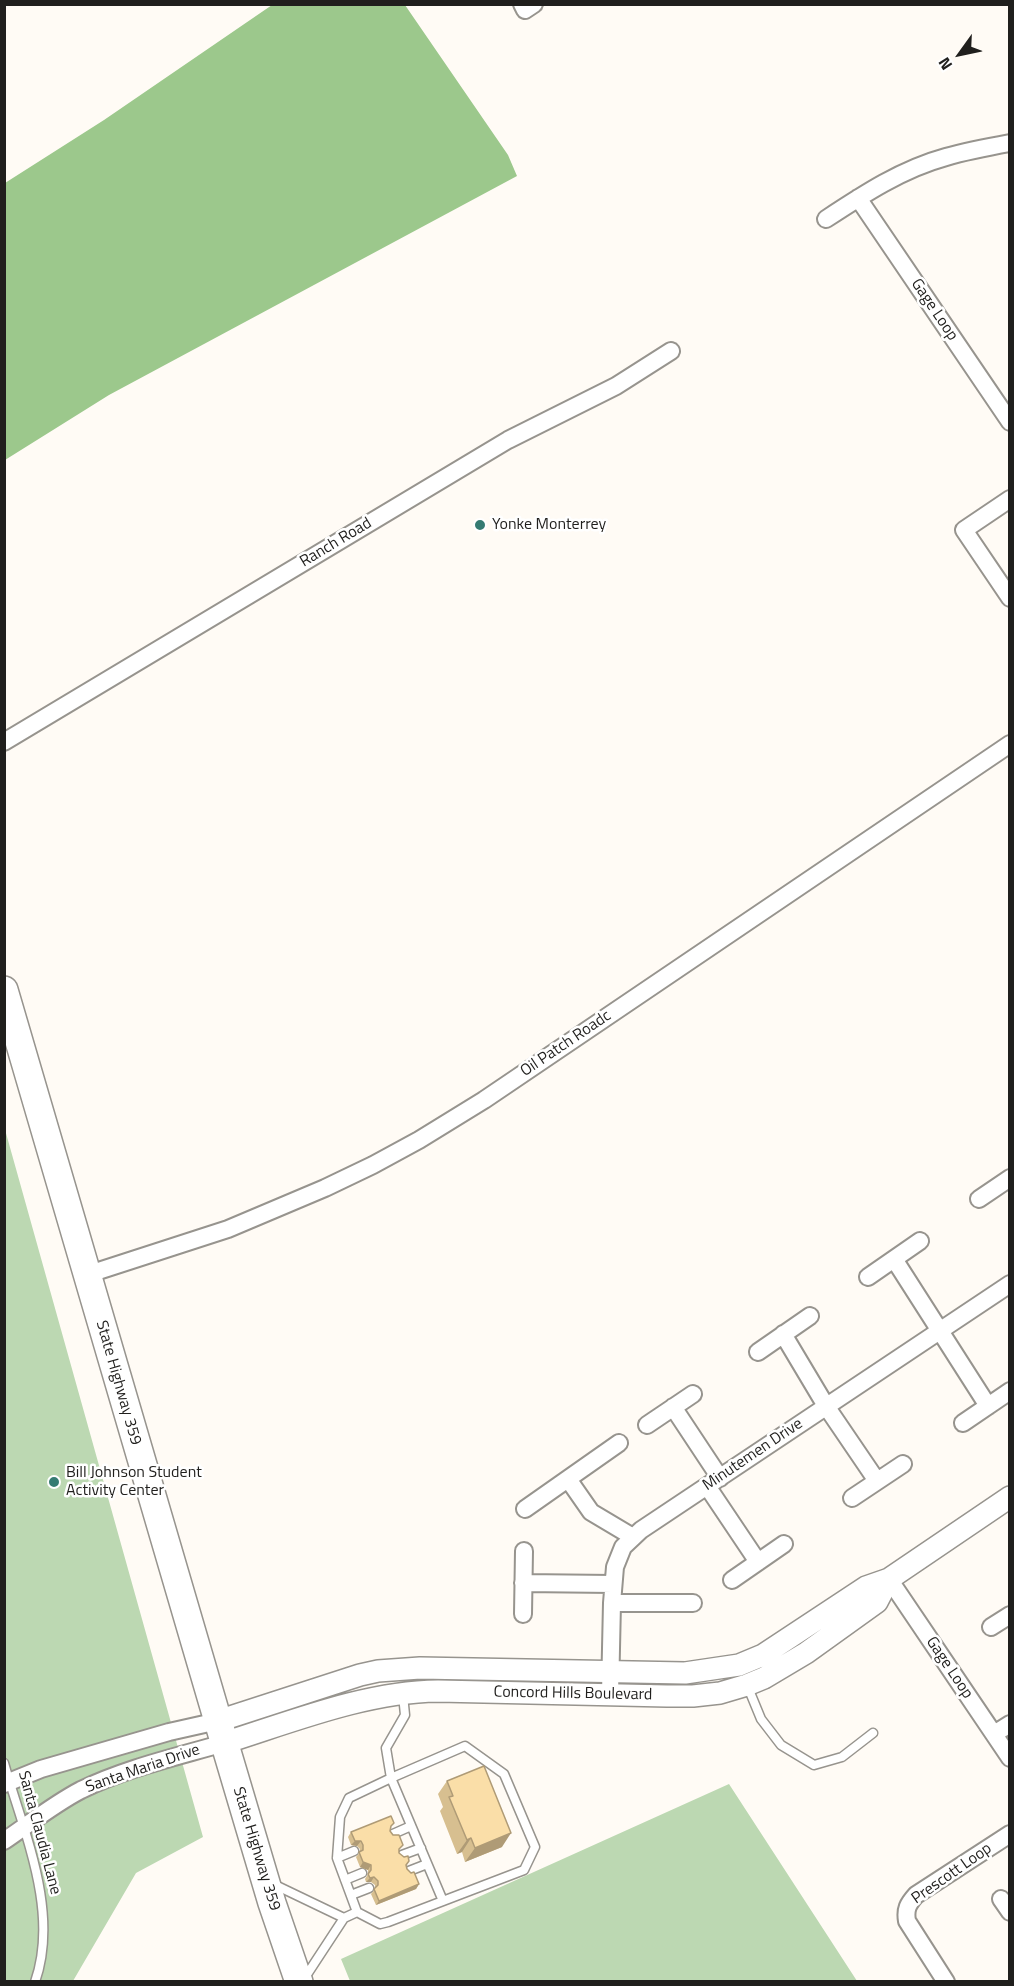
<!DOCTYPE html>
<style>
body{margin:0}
#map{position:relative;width:1014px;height:1986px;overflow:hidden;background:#fffbf5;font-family:"Titillium Web",sans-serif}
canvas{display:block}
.frame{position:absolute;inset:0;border:6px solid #201f1d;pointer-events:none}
.north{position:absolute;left:930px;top:24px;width:60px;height:60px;-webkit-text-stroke:4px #fff;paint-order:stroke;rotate:237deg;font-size:16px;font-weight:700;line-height:24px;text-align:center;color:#201f1d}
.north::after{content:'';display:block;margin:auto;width:21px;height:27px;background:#201f1d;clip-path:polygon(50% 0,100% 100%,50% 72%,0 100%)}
</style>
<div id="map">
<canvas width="1014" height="1986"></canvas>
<div class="frame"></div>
<div class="north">N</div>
</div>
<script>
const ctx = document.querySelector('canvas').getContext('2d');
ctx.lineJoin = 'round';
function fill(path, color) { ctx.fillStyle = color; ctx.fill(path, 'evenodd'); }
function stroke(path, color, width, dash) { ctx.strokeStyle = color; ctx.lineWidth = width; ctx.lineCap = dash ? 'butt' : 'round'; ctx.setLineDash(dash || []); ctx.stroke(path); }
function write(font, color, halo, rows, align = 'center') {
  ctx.font = font + ' "Titillium Web",sans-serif'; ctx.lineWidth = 5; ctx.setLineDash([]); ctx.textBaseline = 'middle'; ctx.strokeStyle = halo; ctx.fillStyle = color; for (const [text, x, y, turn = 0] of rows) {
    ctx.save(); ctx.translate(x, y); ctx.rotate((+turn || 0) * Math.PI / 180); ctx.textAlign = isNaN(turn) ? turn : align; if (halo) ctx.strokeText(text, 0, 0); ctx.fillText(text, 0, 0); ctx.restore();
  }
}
fill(new Path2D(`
 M4,1126L203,1837L136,1873L73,1981H5Z
 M729,1784L857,1981H350L341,1959Z`), '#bcd8b2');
fill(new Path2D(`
 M272,5H405L508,155L517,176L109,395L5,460V183L104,120Z`), '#9cc88c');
const service = new Path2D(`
 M747,1685L761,1719L781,1745L814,1765L842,1757L873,1733
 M403,1695L405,1715L386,1748L391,1778L349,1798L340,1817L337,1858L357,1912L380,1924L388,1922L524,1870L535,1847L504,1774L465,1746L391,1778L443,1901
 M4,1763C23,1831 60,1911 35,1982
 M393,1834L411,1826
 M402,1855L421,1848
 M337,1858L354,1851
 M409,1871L427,1864
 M345,1880L362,1873
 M271,1883L344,1918
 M351,1895L369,1888
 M304,1979L344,1918L357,1912`);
const minor = new Path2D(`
 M522,4L525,10L534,4
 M858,198L1010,422
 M826,219C864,194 902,169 946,157C967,151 988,147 1010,143
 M1010,499L964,530L1010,598
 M4,742L508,440L616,386L671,351
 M979,1199L1010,1178
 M894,1259L988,1406
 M86,1275L228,1229L325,1188L373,1165L419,1140L484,1100L1010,744
 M868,1277L920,1241
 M783,1334L826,1406L877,1481
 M758,1352L810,1316
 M673,1407L720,1478
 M963,1423L1010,1391
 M647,1425L693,1394
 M568,1479L591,1512L633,1537
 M707,1486L758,1562
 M852,1498L903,1464
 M525,1509L619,1443
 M889,1579L1010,1758
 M732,1580L784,1544
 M523,1583L613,1584
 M612,1603H693
 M523,1614L524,1551
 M991,1627L1010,1615
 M610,1694L612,1603L615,1567L623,1547L641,1530L1010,1284
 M994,1734L1010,1724
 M4,1784L41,1769L169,1732L218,1721
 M4,1841C29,1824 54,1804 81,1790C126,1768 176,1757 224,1743
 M1001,1899L1010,1912
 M946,1982L907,1921C905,1909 908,1904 916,1895L1010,1834`);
const tertiary = new Path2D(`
 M218,1721L360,1675L378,1671L420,1668L685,1673L739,1665L763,1655L866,1587L889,1579L1010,1497
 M224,1743C294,1721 365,1692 438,1691L667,1696H693L720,1693L747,1685L764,1678L806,1653L877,1602L889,1579`);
const primary = new Path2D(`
 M4,990L218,1721L272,1903L299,1982`);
stroke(service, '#97948e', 11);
stroke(minor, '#97948e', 20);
stroke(tertiary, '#97948e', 24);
stroke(primary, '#97948e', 30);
stroke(service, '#fff', 8);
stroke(minor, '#fff', 16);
stroke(tertiary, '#fff', 21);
stroke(primary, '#fff', 27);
fill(new Path2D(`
 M447,1781L502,1847L465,1862L462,1852L457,1854L440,1811L443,1807L438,1794Z
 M391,1828L390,1831L399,1850V1853L406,1865L407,1869L419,1884L416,1889L376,1905L371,1894L375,1889V1885L371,1882H366L365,1879L368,1874V1870L360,1867L356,1857L360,1852V1849L357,1846L351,1845L348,1837L351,1832Z`), '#d7bf90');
fill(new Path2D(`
 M511,1833L502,1847L465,1862L475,1848Z
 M471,1838L462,1852L457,1854L467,1840Z
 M355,1841H361L357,1846L351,1845Z
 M363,1862L371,1865L368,1870L360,1867Z
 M374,1877L371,1882H366L370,1878Z
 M419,1884L416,1889L376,1905L379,1901Z`), '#af9b76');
const building = new Path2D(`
 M484,1766L511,1833L475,1848L471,1838L467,1840L449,1797L453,1796L447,1781Z
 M391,1816L394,1823L391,1826L390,1831L393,1835H399L403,1845L399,1849V1853L404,1857L408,1856L409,1861L406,1865L407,1869L411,1873L414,1872L419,1884L379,1901L374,1889L378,1885V1881L374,1877L370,1878L368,1874L371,1870V1865L363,1862L359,1852L363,1850V1845L361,1841H355L351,1832Z`);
fill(building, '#fadea8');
stroke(building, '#af9b76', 1.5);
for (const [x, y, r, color] of [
 [480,525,6,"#357b72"],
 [54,1482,6,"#357b72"]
]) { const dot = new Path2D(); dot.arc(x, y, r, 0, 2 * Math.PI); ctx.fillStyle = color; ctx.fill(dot); stroke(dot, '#fff', 2); }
write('16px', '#201f1d', '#fff', [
 ["Gage Loop",934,310,56],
 ["Ranch Road",336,543,-31],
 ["Oil Patch Roadc",566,1044,-34],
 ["State Highway 359",118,1383,74],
 ["Minutemen Drive",753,1455,-34],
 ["Gage Loop",949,1668,56],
 ["Concord Hills Boulevard",573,1694,1],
 ["Santa Maria Drive",143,1769,-19],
 ["Santa Claudia Lane",39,1833,75],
 ["State Highway 359",256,1849,73],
 ["Prescott Loop",952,1874,-35]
]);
write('16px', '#201f1d', '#fff', [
 ["Yonke Monterrey",492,525],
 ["Bill Johnson Student",66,1473],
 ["Activity Center",66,1491]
], 'left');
</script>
